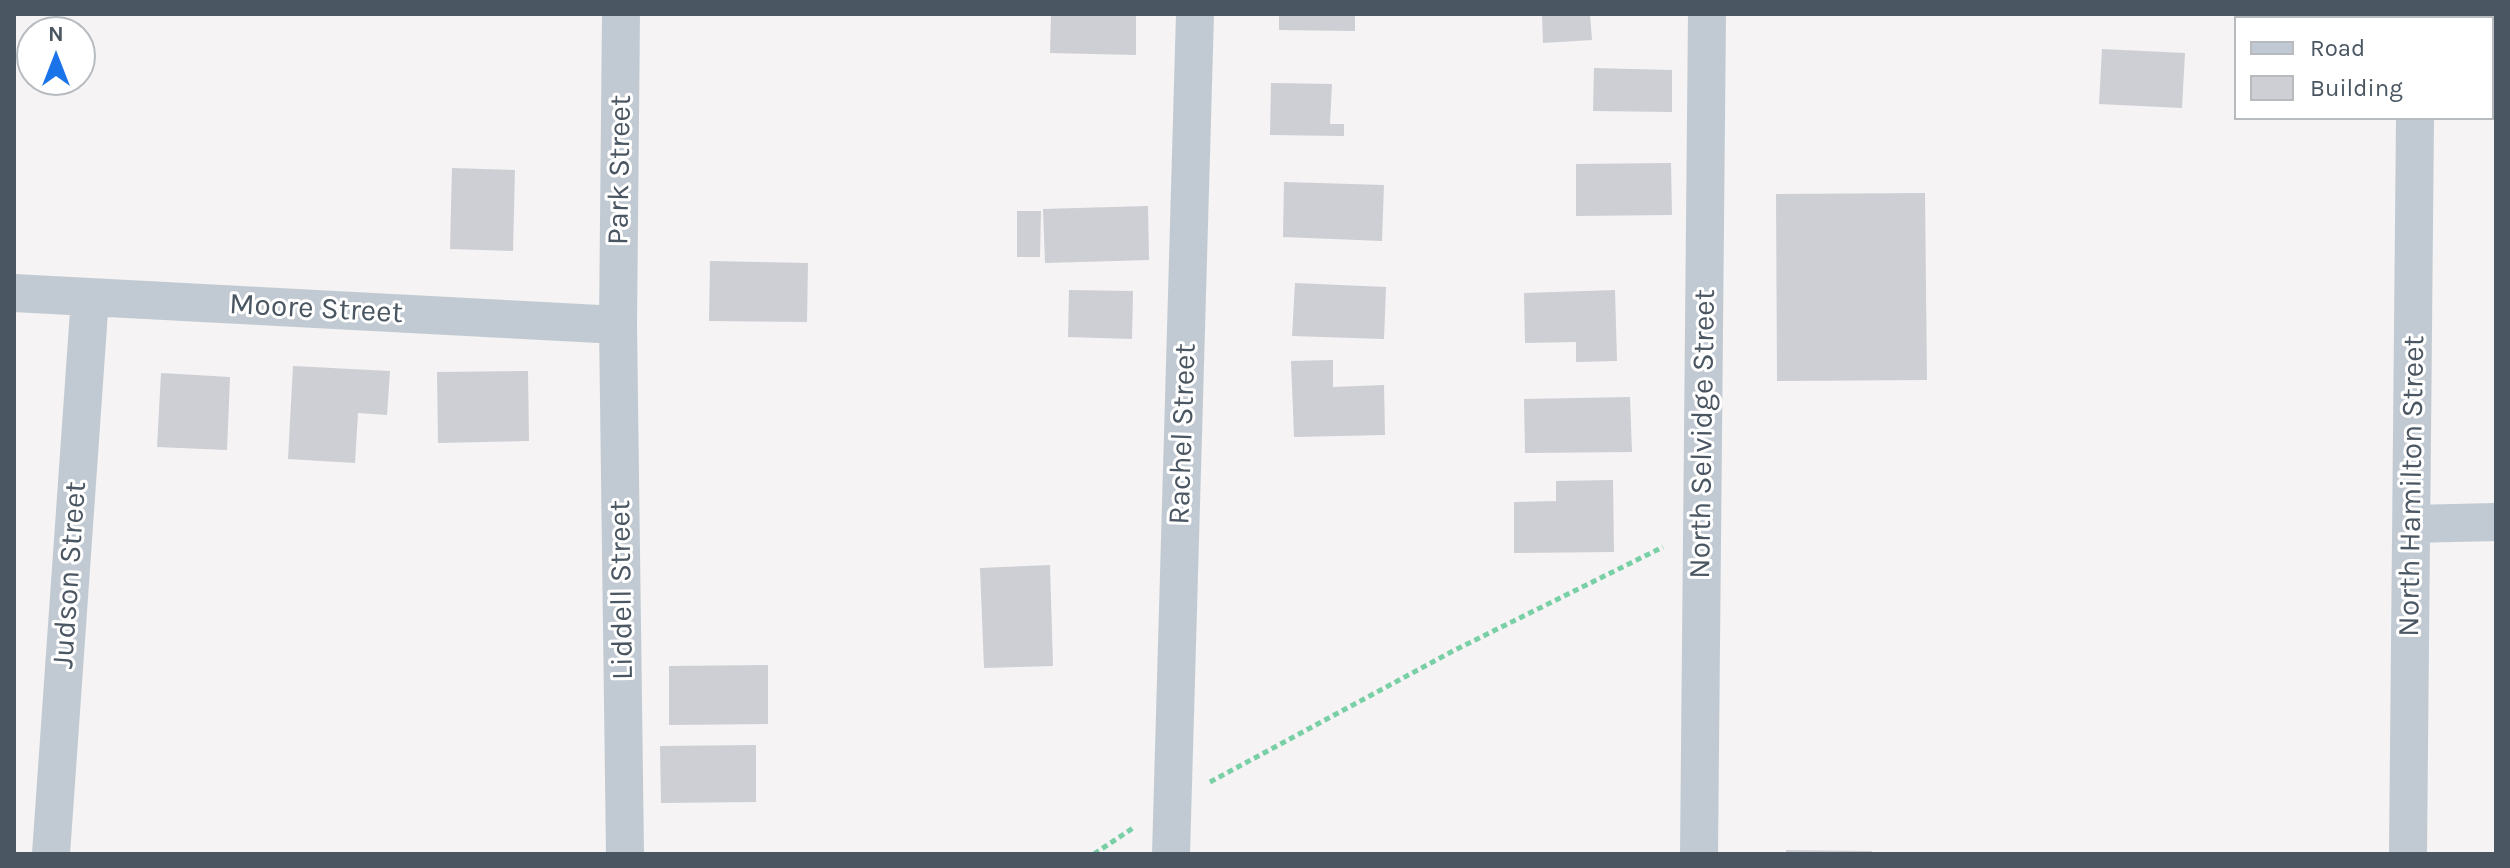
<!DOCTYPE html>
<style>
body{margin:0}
#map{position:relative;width:2510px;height:868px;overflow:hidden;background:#f5f3f3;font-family:Karla,sans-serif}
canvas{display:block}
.frame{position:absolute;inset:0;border:16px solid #4a5661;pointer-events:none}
.legend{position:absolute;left:2234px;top:16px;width:260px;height:104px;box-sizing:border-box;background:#fff;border:2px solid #b7bbc0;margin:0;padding:10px 14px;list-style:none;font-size:24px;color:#4a5661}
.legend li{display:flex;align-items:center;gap:16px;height:40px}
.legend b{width:40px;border:2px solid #b7bbc0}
.north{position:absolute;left:16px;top:16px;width:80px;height:80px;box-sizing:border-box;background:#fff;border:2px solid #b7bbc0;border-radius:50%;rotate:0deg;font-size:22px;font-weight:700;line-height:32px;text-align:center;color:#4a5661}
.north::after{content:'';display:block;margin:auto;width:28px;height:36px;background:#1a73e8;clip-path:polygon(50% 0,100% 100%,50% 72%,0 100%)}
</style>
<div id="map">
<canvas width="2510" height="868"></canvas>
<div class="frame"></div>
<ul class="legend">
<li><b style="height:10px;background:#c1cad2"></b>Road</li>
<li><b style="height:22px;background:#cdcfd5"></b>Building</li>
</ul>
<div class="north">N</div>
</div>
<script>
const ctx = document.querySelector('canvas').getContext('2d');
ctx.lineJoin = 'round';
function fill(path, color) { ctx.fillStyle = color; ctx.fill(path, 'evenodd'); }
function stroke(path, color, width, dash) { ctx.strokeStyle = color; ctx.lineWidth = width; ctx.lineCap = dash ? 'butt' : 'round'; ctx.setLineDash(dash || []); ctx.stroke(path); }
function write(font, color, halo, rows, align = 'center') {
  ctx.font = font + ' Karla,sans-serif'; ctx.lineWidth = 6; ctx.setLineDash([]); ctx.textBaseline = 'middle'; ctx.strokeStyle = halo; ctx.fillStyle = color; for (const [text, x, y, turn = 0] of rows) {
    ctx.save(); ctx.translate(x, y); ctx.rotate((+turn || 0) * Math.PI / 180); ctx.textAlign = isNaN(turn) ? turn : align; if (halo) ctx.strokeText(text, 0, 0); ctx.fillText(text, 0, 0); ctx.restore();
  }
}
fill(new Path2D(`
 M1051,14H1136V55L1050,53Z
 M1279,14H1355V31L1279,30Z
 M1542,14H1590L1592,40L1543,43Z
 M2102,49L2185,53L2182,108L2099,104Z
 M1594,68L1672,70V112L1593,111Z
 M1271,83L1332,84L1330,124H1344V136L1270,135Z
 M1671,163L1672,215L1576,216V164Z
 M452,168L515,170L513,251L450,249Z
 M1284,182L1384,185L1382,241L1283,237Z
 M1925,193L1927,380L1777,381L1776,194Z
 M1148,206L1149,260L1045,263L1043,209Z
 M1017,211H1041L1040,257H1017Z
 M710,261L808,263L807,322L709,321Z
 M1295,283L1386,287L1384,339L1292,336Z
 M1069,290L1133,291L1132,339L1068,337Z
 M1615,290L1617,361L1576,362V342L1525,343L1524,293Z
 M1333,360V387L1384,385L1385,435L1294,437L1291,361Z
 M293,366L390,371L387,415L358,413L355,463L288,459Z
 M528,371L529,441L438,443L437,372Z
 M161,373L230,377L227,450L157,447Z
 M1630,397L1632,452L1525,453L1524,399Z
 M1613,480L1614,552L1514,553V502L1556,501V481Z
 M1050,565L1053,666L984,668L980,568Z
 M768,665V724L669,725V666Z
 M756,745V802L661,803L660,746Z
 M1786,850L1872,851V854H1786Z`), '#cdcfd5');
stroke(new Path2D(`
 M1210,782L1453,651L1663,547
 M1094,854L1133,828`), '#7ad0a6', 5, [6, 4]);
stroke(new Path2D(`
 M621,14L618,325L625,854
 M2417,18V14
 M14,293L618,325
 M2412,524L2496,522
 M51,854L90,297
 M1171,854L1195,14
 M1699,854L1707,14
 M2408,854L2415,118`), '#c1cad2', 38);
write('30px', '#4a5661', '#fff', [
 ["Park Street",620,170,-89],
 ["Moore Street",316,309,3],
 ["Rachel Street",1183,434,-88],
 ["North Selvidge Street",1703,434,-89],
 ["North Hamilton Street",2412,486,-89],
 ["Judson Street",70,575,-86],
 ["Liddell Street",622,590,-91]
]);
</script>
